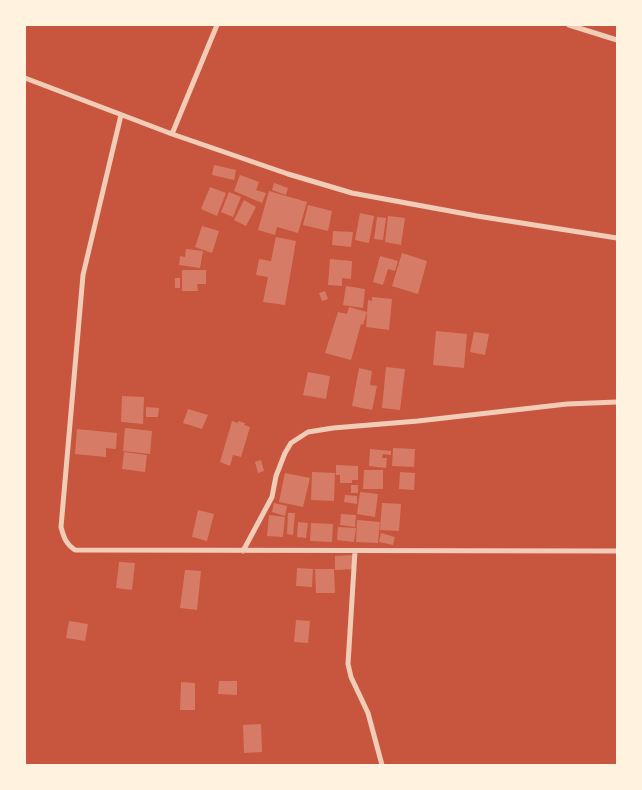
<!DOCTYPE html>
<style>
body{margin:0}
#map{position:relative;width:642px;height:790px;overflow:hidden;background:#c8553d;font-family:"Exo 2",sans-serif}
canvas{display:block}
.frame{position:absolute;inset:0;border:26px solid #fff3e0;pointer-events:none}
</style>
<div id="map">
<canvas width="642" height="790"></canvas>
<div class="frame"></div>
</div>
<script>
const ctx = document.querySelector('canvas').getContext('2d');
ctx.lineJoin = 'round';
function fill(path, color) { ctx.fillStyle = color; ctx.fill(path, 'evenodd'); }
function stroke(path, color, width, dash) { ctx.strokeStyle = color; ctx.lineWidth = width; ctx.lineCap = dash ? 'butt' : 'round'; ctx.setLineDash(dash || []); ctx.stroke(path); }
fill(new Path2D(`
 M214,165L236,170L234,180L212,175Z
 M240,175L259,182L256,190L266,193L262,203L234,191Z
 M274,183L288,188L286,195L272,190Z
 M210,187L226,193L217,216L201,209Z
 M269,191L307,202L298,233L277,227L275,235L258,230Z
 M229,192L241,197L233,217L221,212Z
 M244,200L256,207L246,226L234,220Z
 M308,205L332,211L328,231L303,225Z
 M360,213L374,216L369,243L355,240Z
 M388,216L405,218L401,245L385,242Z
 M377,217L386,218L383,240L374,239Z
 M202,226L219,231L212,253L195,247Z
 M333,231L353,232L351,247L332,245Z
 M276,237L296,241L285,305L263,302L268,277L256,275L259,259L271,261Z
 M186,249L203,251L200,268L179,265L180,256L185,257Z
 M402,253L427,261L418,294L392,286Z
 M380,256L398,261L395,271L388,269L383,285L373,282Z
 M330,259L352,261L351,279L342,278V286L328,285Z
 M182,270H206V284H197L198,291H182Z
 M175,278H180V288H175Z
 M346,286L365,289L363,308L343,305Z
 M325,291L328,299L322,301L319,293Z
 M372,297L392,299L389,330L366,327L368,300L372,301Z
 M349,307L367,312L363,325L361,324L351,360L325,353L338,312L347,314Z
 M436,331L467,334L464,368L433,365Z
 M474,332L489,334L485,355L470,352Z
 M386,367L405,369L400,410L382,408Z
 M359,368L372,371L370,385L377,386L372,410L352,406Z
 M308,372L330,376L326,399L303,395Z
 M122,396L144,397L143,424L121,422Z
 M146,407L159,408L158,417H146Z
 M188,409L208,415L202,429L183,423Z
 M232,421L238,423V421L245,423L244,425L250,427L241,457L233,455L230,466L220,462Z
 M125,428L152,431L150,454L123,451Z
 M77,429L117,433L116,449L106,448V457L75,454Z
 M393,448L415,449L414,467L392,466Z
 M370,449L391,451V455L383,454L382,458H387L386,468L369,466Z
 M124,452L147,455L145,472L122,469Z
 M261,460L264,471L258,473L255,462Z
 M336,465L358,466V480H352V483H340V475H336Z
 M364,470H383V489H363Z
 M312,472L335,473L334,501L311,500Z
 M400,472L415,473L414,490L399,489Z
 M285,473L310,478L303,507L279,502Z
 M351,485H358V493H351Z
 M360,492L378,494L375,517L357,514Z
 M345,495L357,496V504L344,502Z
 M274,503L287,506L285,516L272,512Z
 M382,503L401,504L399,531L380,530Z
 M198,510L214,514L207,541L192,537Z
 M288,513H295L293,535L287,534Z
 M341,514L356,515L355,527L340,525Z
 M269,515L285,517L283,537L267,536Z
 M357,520L380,522L378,543L356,542Z
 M298,522L308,523L306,538L297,537Z
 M311,523L333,524L332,542L310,541Z
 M338,527L356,528L354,542L337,540Z
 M381,533L395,537L393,545L379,542Z
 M354,555L355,569L335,570V556Z
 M119,562L135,563L132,590L116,588Z
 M297,568L313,569L312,587L296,586Z
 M315,569H334L335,593H316Z
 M185,570L201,571L197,610L180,608Z
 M296,620L310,621L308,643L294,642Z
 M69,621L88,624L85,641L66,638Z
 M219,681H237V695L218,694Z
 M181,682L195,683V710H180Z
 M261,724L262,752L244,753L243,725Z`), '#d67c66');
stroke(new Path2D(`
 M569,25L617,40
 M25,78L172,134L288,174L352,193L477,216L617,238
 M121,115L83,275L61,527C64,538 66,544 75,550L617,551
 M172,134L217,25
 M243,551L272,497L276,476L285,453L291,443L308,432L333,428L418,421L567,404L617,402
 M355,551L348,664L351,677L368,713L382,765`), '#f1ccb7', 5);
</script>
